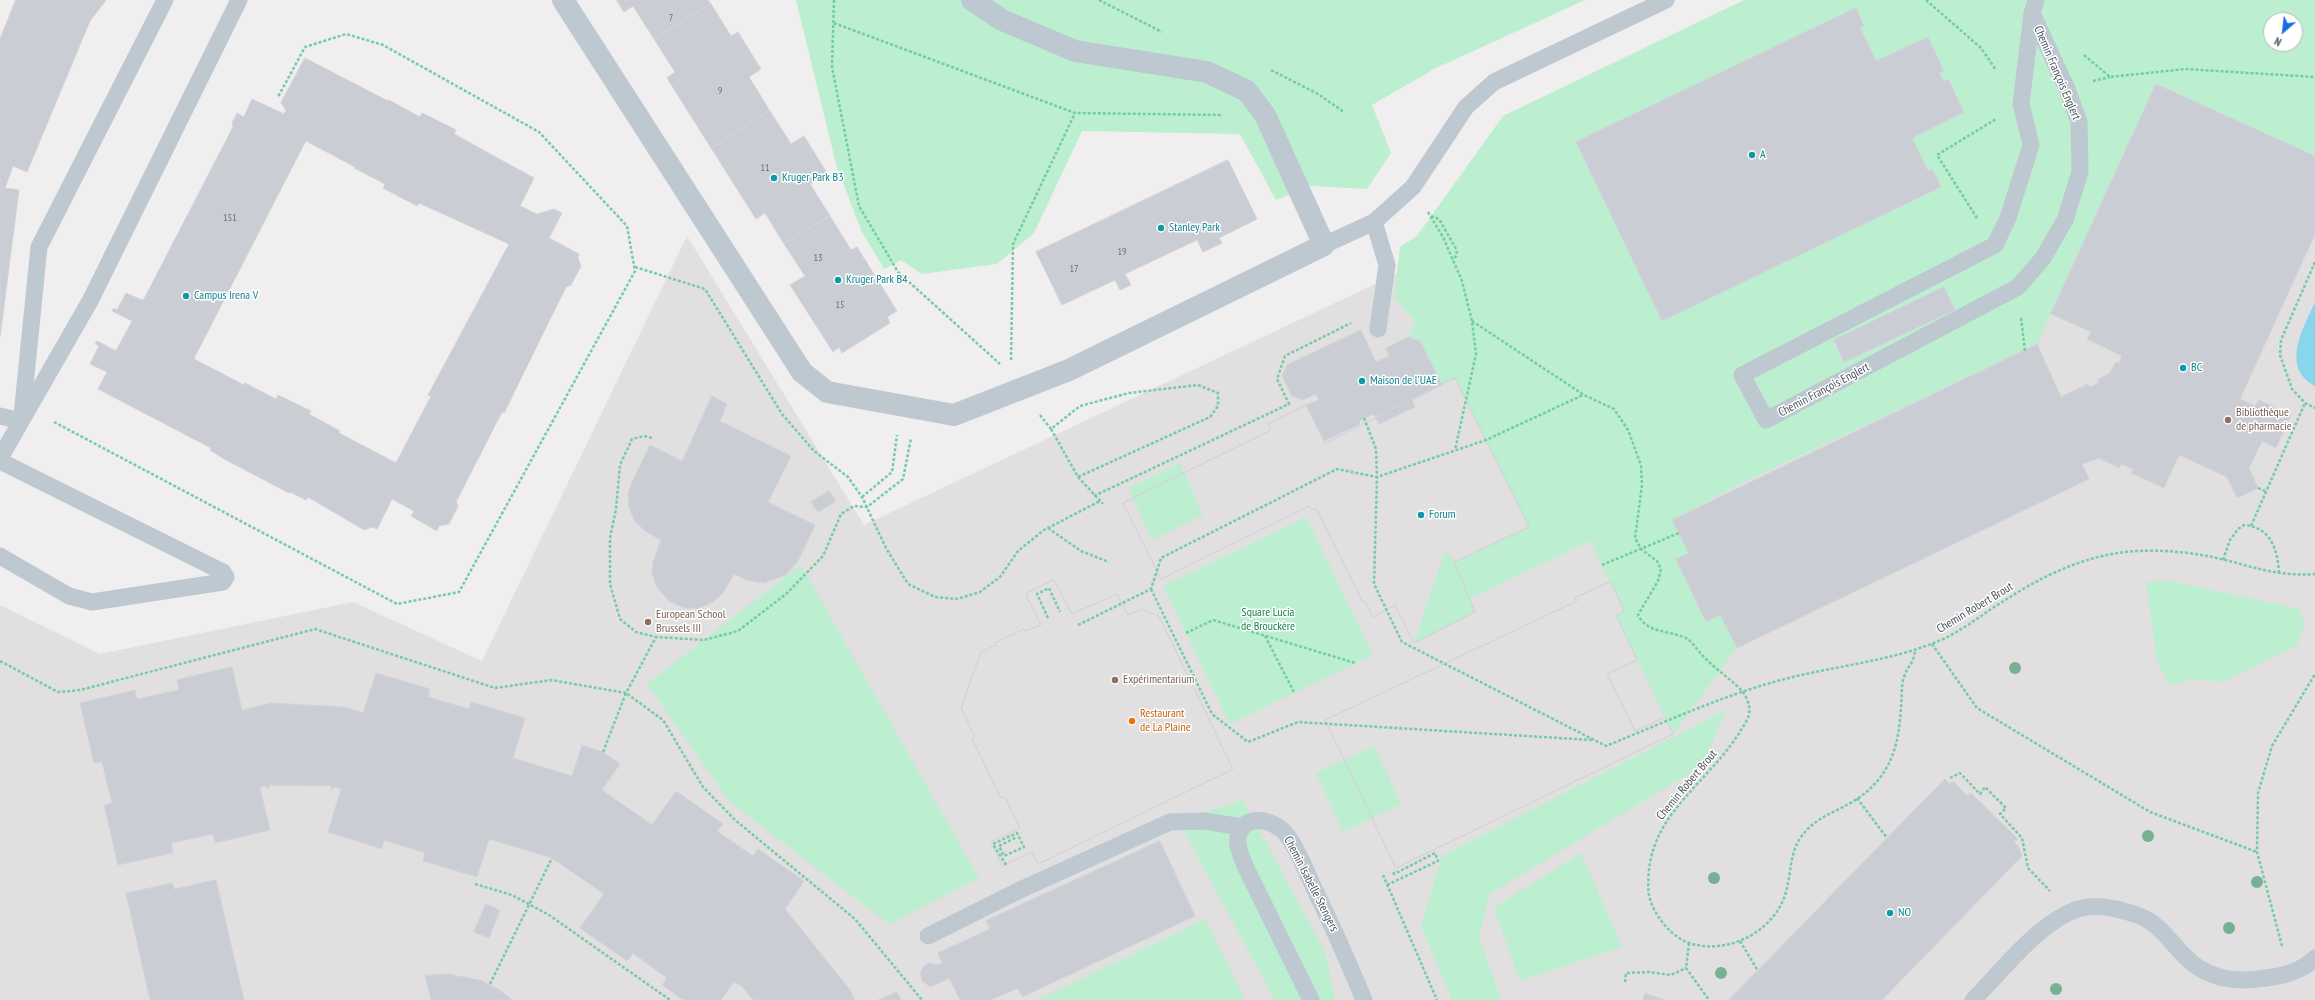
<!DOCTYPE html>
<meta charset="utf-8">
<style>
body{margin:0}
#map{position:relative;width:2315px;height:1000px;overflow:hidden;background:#f0eeee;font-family:"PT Sans Narrow",sans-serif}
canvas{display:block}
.north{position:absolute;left:2263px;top:12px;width:40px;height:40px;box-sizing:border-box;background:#fff;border:1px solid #b5b9bd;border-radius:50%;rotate:208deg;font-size:11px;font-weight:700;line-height:16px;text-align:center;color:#46515b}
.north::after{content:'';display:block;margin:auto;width:14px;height:18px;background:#176de1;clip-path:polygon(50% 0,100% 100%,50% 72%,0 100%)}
</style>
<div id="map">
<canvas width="2315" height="1000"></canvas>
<div class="north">N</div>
</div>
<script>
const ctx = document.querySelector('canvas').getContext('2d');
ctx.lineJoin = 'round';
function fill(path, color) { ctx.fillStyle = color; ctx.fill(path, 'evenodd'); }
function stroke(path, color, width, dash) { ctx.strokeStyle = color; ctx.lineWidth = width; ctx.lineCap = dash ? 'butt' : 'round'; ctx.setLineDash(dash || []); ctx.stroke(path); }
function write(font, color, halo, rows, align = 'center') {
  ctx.font = font + ' "PT Sans Narrow",sans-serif'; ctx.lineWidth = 3; ctx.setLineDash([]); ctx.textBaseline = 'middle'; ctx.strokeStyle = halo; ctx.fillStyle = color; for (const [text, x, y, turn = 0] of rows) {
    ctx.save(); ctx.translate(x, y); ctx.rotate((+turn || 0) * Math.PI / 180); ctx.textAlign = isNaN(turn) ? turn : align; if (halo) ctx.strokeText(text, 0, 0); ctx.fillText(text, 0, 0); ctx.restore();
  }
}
fill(new Path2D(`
 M2315,0V1000H0V605L100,654L353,602L482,661L687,236L864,525L1545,204ZM2271,20H2295V44H2271Z`), '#e1dfe0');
fill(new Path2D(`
 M796,0H1585L1434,69L1372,105L1391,153L1367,189L1311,186L1276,200L1240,134L1082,131L1034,233L997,264L922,274L901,260L884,269L862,232L837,168Z
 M1744,0H2315V156L2156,84L2037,344L1736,486L1672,520L1689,553L1676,559L1706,622L1720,615L1737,648L1673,734L1616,615L1624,611L1590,541L1471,598L1475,612L1414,643L1445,550L1455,562L1529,527L1455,379L1442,385L1420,341L1408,337L1416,322L1394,298L1400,247L1417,236L1503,116ZM2271,20H2295V44H2271Z
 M1180,463L1203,515L1152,540L1128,488Z
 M1306,517L1373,655L1230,724L1163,586Z
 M801,565L979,878L889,924L730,802L647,684Z
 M2164,580L2300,609L2305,625L2297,645L2223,682L2193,679L2170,686L2157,661L2146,583Z
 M1726,710L1703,765L1490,894L1479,937L1501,1000H1452L1421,926L1442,856Z
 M1374,746L1401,804L1343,832L1316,773Z
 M1243,800L1325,952L1335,1000H1275L1178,820Z
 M1581,853L1622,947L1520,981L1494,908Z
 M1205,919L1245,1000H1038Z`), '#bbefd0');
fill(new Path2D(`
 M2315,302V386C2280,367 2303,329 2315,302Z`), '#88d6ec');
const building = new Path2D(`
 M16,0H106L90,21L27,172L13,166L5,188L19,190L0,337V39Z
 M617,0H708L711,4L654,39L633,6L624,12Z
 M711,4L731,36L738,32L761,69L749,77L770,111L711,148L667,78L675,72L654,39Z
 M1856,8L1864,26L1860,28L1876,61L1928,37L1944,71L1939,73L1944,81L1948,79L1964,112L1912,138L1928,171L1932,169L1941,187L1662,321L1576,142Z
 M305,58L388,101L389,100L420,117L422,113L456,130L454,134L534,178L520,206L537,214L554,209L562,213L549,238L579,254L578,258L581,266L571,285L566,287L504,413L502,412L456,502L458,506L449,524L439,526L437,531L411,516L414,511L392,499L377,529L373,527L364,530L308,497L306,500L290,492L289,493L224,459L210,450L211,448L98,389L107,372L90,364L99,346L95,344L97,341L116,351L132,321L112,311L114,308L117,310L126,293L142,300L144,299L233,127L232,123L237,113L244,117L252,99L284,114L286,110L281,103ZM306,141L355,167L354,168L385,184L383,188L417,206L419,203L509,244L428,395L431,396L396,463L339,433L340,431L309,414L311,411L278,395L276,399L245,383L244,385L194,359Z
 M2156,84L2315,156V234L2240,399L2255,406L2259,400L2291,415L2276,448L2262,441L2249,468L2258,488L2237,498L2227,477L2179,455L2164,488L2131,473L2133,469L2121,464L2120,468L2099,458L2082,464L2089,479L1737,648L1720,615L1706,622L1676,559L1689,553L1672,520L2037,344L2061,397L2088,384L2089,387L2099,383L2097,380L2110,373L2116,362L2119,363L2122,356L2087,339L2091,332L2051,314Z
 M770,111L791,144L804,136L827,173L810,184L830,216L784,244L765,213L756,219L711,148Z
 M1228,160L1257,219L1219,238L1222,243L1203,252L1197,240L1125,274L1131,285L1120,290L1115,280L1062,305L1036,252Z
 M830,216L851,250L857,247L897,311L887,317L890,323L842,353L839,347L833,352L790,285L805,276L784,244Z
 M1944,287L1955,310L1844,362L1834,340Z
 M1361,330L1376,362L1389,356L1386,348L1408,337L1420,341L1442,385L1412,400L1415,407L1379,424L1374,414L1359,421L1360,424L1324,441L1306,405L1319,400L1316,394L1303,400L1292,396L1282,376L1287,365Z
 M1455,378L1529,527L1454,562L1475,612L1414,643L1395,605L1373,617L1365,601L1363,603L1316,508L1312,510L1309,506L1161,579L1123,503L1271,430L1268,424L1306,405L1325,443Z
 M1455,378L1529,527L1454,562L1475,612L1414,643L1395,605L1373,617L1365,601L1363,603L1316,508L1312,510L1309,506L1161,579L1123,503L1271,430L1268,424L1306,405L1325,443Z
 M712,396L727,404L720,421L791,456L768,502L815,525L798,561L786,575L764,583L749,581L734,574L723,593L713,602L700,608H684L669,601L656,586L652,573L653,562L661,540L645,531L635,521L629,508L628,494L631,484L650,445L682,461Z
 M829,491L836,501L818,512L811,502Z
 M1054,580L1072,614L1117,594L1128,615L1142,609L1159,616L1233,769L1038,864L1032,852L1002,866L991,842L1020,828L1005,797L1001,798L972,738L975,737L961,708L981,652L996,645L994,643L1024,629L1025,631L1041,625L1026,594Z
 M1054,580L1072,614L1117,594L1128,615L1142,609L1159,616L1233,769L1038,864L1032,852L1002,866L991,842L1020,828L1005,797L1001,798L972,738L975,737L961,708L981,652L996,645L994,643L1024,629L1025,631L1041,625L1026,594Z
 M1611,582L1624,611L1616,615L1637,660L1607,674L1635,731L1665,717L1673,734L1396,868L1325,720L1577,601L1575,598Z
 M1611,582L1624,611L1616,615L1637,660L1607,674L1635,731L1665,717L1673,734L1396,868L1325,720L1577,601L1575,598Z
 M232,667L242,710L271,703L344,707L363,713L376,673L430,689L428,697L469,709L471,702L525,718L513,758L572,776L582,745L603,752L620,764L602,790L652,825L676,791L723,824L717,831L753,856L758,849L804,881L785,909L850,990L855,1000H753L742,986L734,982L721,1000H683L662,985L667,978L633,953L627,961L580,928L604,894L552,858L489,839L477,877L423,861L425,853L384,840L382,849L328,832L341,789L334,787L331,791V786L269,785V789L266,788L265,785L260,787L270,830L215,843L213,834L171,843L173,853L118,865L104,805L112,803L102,762L94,763L80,703L135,690L137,699L179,690L177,680Z
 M1945,779L1950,784L1953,781L1967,796L1971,793L2018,839L2014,842L2019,847L2022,856L1882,1000H1729Z
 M1160,841L1195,916L1022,997L1018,988L991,1000H960L949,978L933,986H929L922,981L920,973L924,966L930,963L938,965L942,963L938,953L990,929L986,921Z
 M216,880L244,1000H150L126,893L172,883L174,889Z
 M486,904L500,910L489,938L474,932Z
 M447,974L480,980L500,990L512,1000H431L425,976Z
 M897,992L901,1000H878Z
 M1645,993L1665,1000H1643Z`);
fill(building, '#cacdd3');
stroke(building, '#d2d4da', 1);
stroke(new Path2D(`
 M834,0L832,67L859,206L898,272L1000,364
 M1099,0L1162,32
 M1926,0L1981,48L1996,70
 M834,23L1075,113L1223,115
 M2084,55L2110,77L2185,69L2315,77
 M1271,70L1318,94L1344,112
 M2093,81L2110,77
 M1428,212L1443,237L1462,281L1472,321L1476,354L1455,450
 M1431,216L1439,219L1456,249L1457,255L1453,260
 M1977,218L1937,155L1996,119
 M2315,262L2281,340L2280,355L2292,389L2305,403L2315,408
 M635,267L705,289L782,414L814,451L848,477L862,497L886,548L908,584L935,597L957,599L980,592L1000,577L1018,551L1044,530L1100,501
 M2021,318L2025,351
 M1472,321L1584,395L1614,409L1628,430L1641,465L1642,485L1635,538L1641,549L1657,561L1661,569L1658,581L1638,615C1648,634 1669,630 1686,638C1691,640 1694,646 1698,650C1710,666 1728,676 1742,691C1745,694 1748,701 1749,706C1751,715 1746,722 1741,730C1713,778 1655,810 1649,870C1648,884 1647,895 1653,907C1660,922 1673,937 1689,943C1726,955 1770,934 1784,898C1792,877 1788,856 1801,837C1816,816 1837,812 1857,799C1891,776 1899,745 1901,707C1902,698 1901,685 1904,677C1907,666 1914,664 1915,650
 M1011,360L1013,244L1075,113
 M1040,415L1051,429L1080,406L1129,393L1198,385L1218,393V406L1210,417L1078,477
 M1364,418L1376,449L1377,477L1374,584L1402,642L1606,746C1668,721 1732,691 1797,676C1844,665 1892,660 1936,642C1962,632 1983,613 2007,599C2036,580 2072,562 2107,555C2139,548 2179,550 2212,557C2250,565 2274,577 2315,574
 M54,422L397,604L459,592L635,271L627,226L539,132L383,45L346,34L305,47L278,97
 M1051,429L1078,477L1103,504
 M652,438L644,436L632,439L620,465L616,509L610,538V584L620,619L636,632L656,637
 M2258,488L2265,491
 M1094,496L1289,404L1277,379L1285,356L1351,323
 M862,497L892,472L897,435
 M2251,526L2305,403
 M1048,528L1081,551L1109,562
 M2223,560L2230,540L2238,529L2244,525C2271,527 2278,550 2279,574
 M1602,565L1679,533
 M1151,589L1212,714L1248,742L1298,722L1592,740
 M1048,618L1037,594L1049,588L1060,612
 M1078,625L1151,589L1161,558L1337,469L1377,477L1486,440L1583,395
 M1186,633L1213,620L1355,663
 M1265,636L1294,692
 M1932,644L1977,708L2150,812L2257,852
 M0,661L58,692L80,690L315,629L495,688L551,680L626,693L656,637L704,640L738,631L786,594L823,556L841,514L854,506L867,507L903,479L911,438
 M603,752L626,693L663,720L703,787L735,820L855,919L922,1000
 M1950,778L1960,773L1980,794L1985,787L2006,808L2000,814L2022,838L2028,868L2050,891
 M1857,798L1887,838
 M1006,865L993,844L1017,833L1024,847L1004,856L999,846L1017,837
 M1383,875L1437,1000
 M475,884L512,895L549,915L670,1000
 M1387,885L1438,861L1435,853L1394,874L1393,870
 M1740,941L1758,971
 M1689,943L1686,968L1709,1000
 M2282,946L2257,852L2258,793L2272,746L2315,674
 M1625,982L1626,973L1649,972L1671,975L1686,968
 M490,984L552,858`), '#73cda2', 2.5, [3, 2]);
stroke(new Path2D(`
 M2032,13L2067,89L2079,122L2080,172L2065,220L2043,258L2018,287L1766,420L1742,375L1995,245L2008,218L2031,145L2021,104L2032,13L2036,0
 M1374,222L1387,265L1378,329
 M1324,245L1374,222L1413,187L1466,107L1494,82L1666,0
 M22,415L39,247L165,0
 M0,416L21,421
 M0,458L90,301L239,0
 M0,461L223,572L226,577L223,582L92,602L69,596L0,556
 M928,936L1020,890L1170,822L1204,821L1242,827
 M1311,1000L1245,866C1242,857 1236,846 1238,837C1243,811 1275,820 1286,834C1298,849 1305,869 1313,886C1331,923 1348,961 1364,1000
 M1973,1000C2002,971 2039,922 2078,909C2091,905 2103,906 2116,909C2127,912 2138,914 2148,920C2168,932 2179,956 2199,968C2221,981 2241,982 2266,978C2284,976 2302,971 2315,958`), '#bec8d0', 17);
stroke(new Path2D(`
 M563,0L802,372L827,392L954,415L1069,370L1324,245L1265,115L1247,91L1207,72L1075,51L1002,20L972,0`), '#bec8d0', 22);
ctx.fillStyle = '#78b094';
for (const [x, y] of [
 [2015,668],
 [2148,836],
 [1714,878],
 [2257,882],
 [2229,928],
 [1721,973],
 [2056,989]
]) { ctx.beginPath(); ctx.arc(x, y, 6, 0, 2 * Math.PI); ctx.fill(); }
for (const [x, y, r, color] of [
 [1752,155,4,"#0f9aa8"],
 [774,178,4,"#0f9aa8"],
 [1161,228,4,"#0f9aa8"],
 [838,280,4,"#0f9aa8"],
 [186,296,4,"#0f9aa8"],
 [2183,368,4,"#0f9aa8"],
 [1362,381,4,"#0f9aa8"],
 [2228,420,4,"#8d6e63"],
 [1421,515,4,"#0f9aa8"],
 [648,622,4,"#8d6e63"],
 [1115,680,4,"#8d6e63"],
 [1132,721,4,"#e8710a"],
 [1890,913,4,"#0f9aa8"]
]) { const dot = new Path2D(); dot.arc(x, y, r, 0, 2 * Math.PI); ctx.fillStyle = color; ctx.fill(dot); stroke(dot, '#fff', 1.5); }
write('10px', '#677079', null, [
 ["7",671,18],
 ["9",720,91],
 ["11",765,168],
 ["151",230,218],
 ["19",1122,252],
 ["13",818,258],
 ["17",1074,269],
 ["15",840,305]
]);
write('12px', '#46515b', '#fff', [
 ["Chemin François Englert",2057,73,67],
 ["Chemin François Englert",1824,390,-28],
 ["Chemin Robert Brout",1975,608,-31],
 ["Chemin Robert Brout",1687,785,-50],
 ["Chemin Isabelle Stengers",1311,884,63]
]);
write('12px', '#0d838f', '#fff', [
 ["A",1760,155],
 ["Kruger Park B3",782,178],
 ["Stanley Park",1169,228],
 ["Kruger Park B4",846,280],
 ["Campus Irena V",194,296],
 ["BC",2191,368],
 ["Maison de l'UAE",1370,381],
 ["Forum",1429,515],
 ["NO",1898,913]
], 'left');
write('12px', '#785e54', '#fff', [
 ["Bibliothèque",2236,413],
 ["de pharmacie",2236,427],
 ["European School",656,615],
 ["Brussels III",656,629],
 ["Expérimentarium",1123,680]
], 'left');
write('12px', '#167d4b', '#fff', [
 ["Square Lucia",1268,613],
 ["de Brouckère",1268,627]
]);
write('12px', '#c56008', '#fff', [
 ["Restaurant",1140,714],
 ["de La Plaine",1140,728]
], 'left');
</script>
